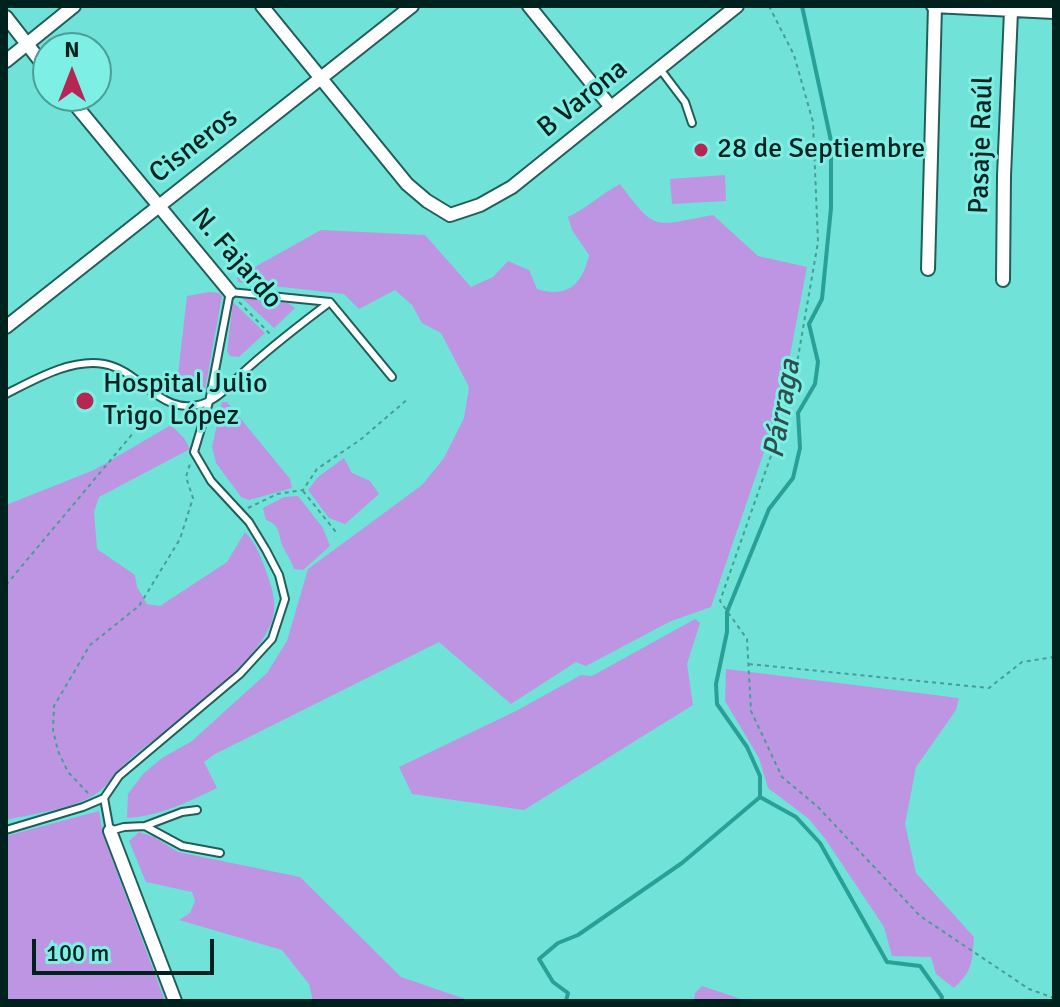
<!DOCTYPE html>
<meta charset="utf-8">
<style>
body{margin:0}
#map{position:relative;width:1060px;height:1007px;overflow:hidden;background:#70e2d8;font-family:Signika,sans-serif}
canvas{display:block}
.frame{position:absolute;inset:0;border:8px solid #00221f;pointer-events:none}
.north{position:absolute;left:32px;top:32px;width:80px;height:80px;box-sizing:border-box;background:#7eefe5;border:2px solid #4c9d96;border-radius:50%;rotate:0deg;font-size:22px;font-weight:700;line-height:32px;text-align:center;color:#00221f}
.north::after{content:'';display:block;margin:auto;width:28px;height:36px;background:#b62653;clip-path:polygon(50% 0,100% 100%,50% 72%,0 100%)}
.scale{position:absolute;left:32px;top:939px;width:182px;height:36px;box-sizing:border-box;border:4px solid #00221f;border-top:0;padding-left:10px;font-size:24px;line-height:28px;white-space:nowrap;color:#00221f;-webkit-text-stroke:6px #7eefe5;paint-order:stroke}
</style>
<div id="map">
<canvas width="1060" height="1007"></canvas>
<div class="frame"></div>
<div class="north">N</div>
<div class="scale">100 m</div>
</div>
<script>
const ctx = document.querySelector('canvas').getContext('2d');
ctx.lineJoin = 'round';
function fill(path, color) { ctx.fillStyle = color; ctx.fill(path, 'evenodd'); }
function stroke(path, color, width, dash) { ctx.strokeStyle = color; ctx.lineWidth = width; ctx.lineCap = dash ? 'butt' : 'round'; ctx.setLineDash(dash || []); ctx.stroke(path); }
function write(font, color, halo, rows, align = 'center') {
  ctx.font = font + ' Signika,sans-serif'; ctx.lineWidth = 6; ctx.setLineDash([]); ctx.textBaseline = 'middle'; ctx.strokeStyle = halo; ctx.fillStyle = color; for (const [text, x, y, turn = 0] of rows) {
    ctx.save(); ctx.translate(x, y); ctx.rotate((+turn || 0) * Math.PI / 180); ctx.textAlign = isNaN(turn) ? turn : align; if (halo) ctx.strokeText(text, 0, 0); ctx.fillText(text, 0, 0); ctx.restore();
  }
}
fill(new Path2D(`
 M725,175L726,201L672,204L670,179Z
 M620,184C657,234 654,225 713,215L758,256L807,267L781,402L711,607L671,621L586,666L576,662L511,704L439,642L215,754L204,762L217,788C188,802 160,816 127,818L128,794L143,774L162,758L192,741L267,673L287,641L308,569L422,485L444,458L464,418L469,387L441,333L422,323L412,305L395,290L359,309L344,294L238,282L237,277L321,230L425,235L471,287L493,277L508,261L529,270L537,289C568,299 583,283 589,255L572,230L568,217C587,208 601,194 620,184Z
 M209,292L219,293L222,296L205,390L176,392L187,296Z
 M242,298L288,303L295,308L274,328Z
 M233,302L265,333L239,357L230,356L227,351Z
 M222,402H227L290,479L292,488L249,500L241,497L236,490L216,463L212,447Z
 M171,425L184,438L190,449L99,497L94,512L97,549L135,575L137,587L147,604L160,606L227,562L245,532C257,545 261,557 267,574C273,590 277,605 272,621C256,666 175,724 137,753C119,767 109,788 89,798C64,810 33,814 6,820V505L94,470Z
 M344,458L352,473L370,481L379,494L345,524L329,518L308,490L318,477Z
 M298,496L323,528L330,546L303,570L294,569C291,560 286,553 282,545C278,532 280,525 266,520L263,508L284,497Z
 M695,619L700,623L687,664L693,705L524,810L412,794L399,767L516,711L581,675L592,676Z
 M726,669L959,698L956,710L916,767L905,824L916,873L974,937C972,963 973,970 954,988L936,974L931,957L892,956L884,927L826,840L809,819L768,788L759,758L725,701Z
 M99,811L103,835L165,1001H6V836Z
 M139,832L154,837L178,852L300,877L401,977L471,1001H313L309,984L282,950L179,920L190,913L195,901L192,892L146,882L129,841Z
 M702,986L747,1001H694L695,993Z`), '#be95e3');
stroke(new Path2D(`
 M760,797V776L747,747L717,704L716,684L727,632V612L769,509L793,478L800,448L798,413L815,384L818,362L809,324L822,299L831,208V141L802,6
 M760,797L796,817L820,843L887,962L920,966L942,997L941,1001
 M566,1001L568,993L553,982L539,959L558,943L578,935L682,863L760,797`), '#28a097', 4);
const lane = new Path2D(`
 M660,69L685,102L692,123
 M6,394C34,380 71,358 104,364C141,370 163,421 207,402C222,396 237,377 249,367C275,344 302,323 330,302L392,377
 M104,798L110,831L124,827L145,826L182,846L220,853
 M145,826L182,812L197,810
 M6,830L83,807L104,798L119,776L240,674L272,639L285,599L279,575L266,550L249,522L211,481L194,452L209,402L230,292L330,302`);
const street = new Path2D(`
 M262,6L407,184L427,201L450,215L480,205L512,187L737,6
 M529,6L610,106
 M933,6L1054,12
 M6,17L48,71
 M6,61L74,6
 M68,96L230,292
 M928,269L935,6
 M1003,280L1004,176L1011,11
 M6,327L412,6
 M110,831L175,1001`);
stroke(lane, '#205e5a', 10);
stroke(street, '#205e5a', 16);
stroke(new Path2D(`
 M769,6L794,55L813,122L818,242L796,369L773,450L720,601L747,639L751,711L782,777L818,807L920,916L1029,989L1054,998
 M239,302L271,335
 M303,491L336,532
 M248,508L277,494L303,490L317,469L360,440L409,398
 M6,585L155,407
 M749,664L989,688L1022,662L1054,657
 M88,793L68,772L58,751L53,730L54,706L90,645L139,606L180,539L193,498L186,477L190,464`), '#489d95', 2, [4, 4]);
stroke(lane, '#fff', 6);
stroke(street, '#fff', 12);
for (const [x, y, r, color] of [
 [701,150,8,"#b62653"],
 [85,401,10,"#b62653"]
]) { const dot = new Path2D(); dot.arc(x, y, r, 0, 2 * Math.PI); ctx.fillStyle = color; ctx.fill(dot); stroke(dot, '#7eefe5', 3); }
write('28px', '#00221f', '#7eefe5', [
 ["B Varona",583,99,-39],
 ["Pasaje Raúl",982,145,-88],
 ["Cisneros",194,146,-38],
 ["N. Fajardo",236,259,49]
]);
write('28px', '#00221f', '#7eefe5', [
 ["28 de Septiembre",717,150],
 ["Hospital Julio",103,385],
 ["Trigo López",103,417]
], 'left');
write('italic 30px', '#2e4f4c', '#7eefe5', [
 ["Párraga",783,409,-80]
]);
</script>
